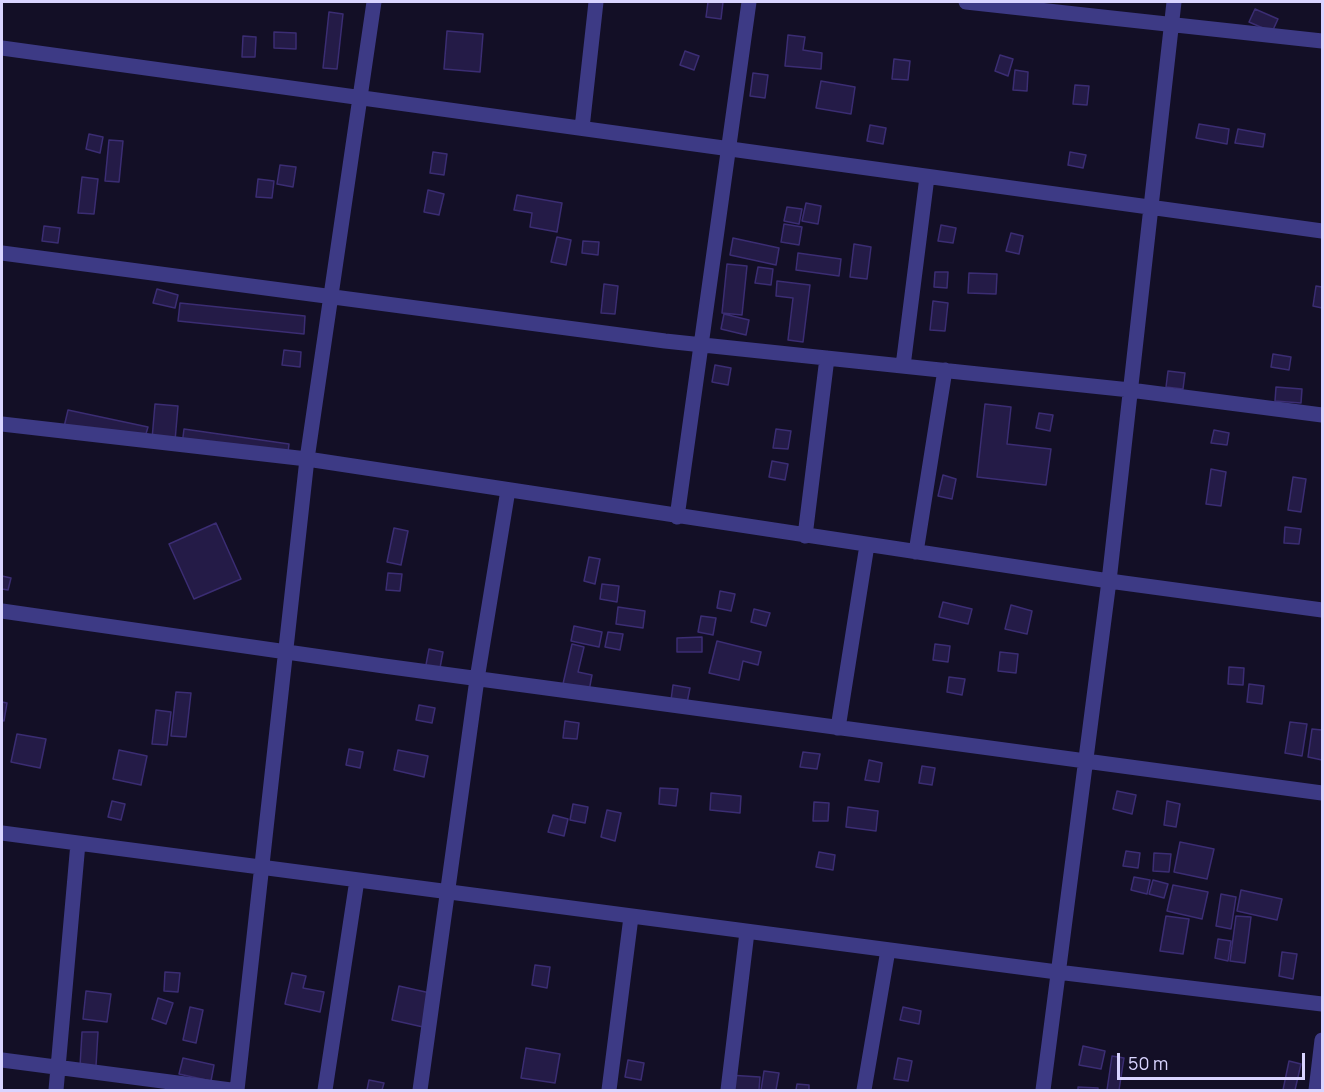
<!DOCTYPE html>
<style>
body{margin:0}
#map{position:relative;width:1324px;height:1092px;overflow:hidden;background:#130f26;font-family:Manrope,sans-serif}
canvas{display:block}
.frame{position:absolute;inset:0;border:3px solid #d9d4ff;pointer-events:none}
.scale{position:absolute;left:1117px;top:1053px;width:188px;height:27px;box-sizing:border-box;border:3px solid #d9d4ff;border-top:0;padding-left:8px;font-size:18px;line-height:21px;white-space:nowrap;color:#d9d4ff;-webkit-text-stroke:4px #130f26;paint-order:stroke}
</style>
<div id="map">
<canvas width="1324" height="1092"></canvas>
<div class="frame"></div>
<div class="scale">50 m</div>
</div>
<script>
const ctx = document.querySelector('canvas').getContext('2d');
ctx.lineJoin = 'round';
function fill(path, color) { ctx.fillStyle = color; ctx.fill(path, 'evenodd'); }
function stroke(path, color, width, dash) { ctx.strokeStyle = color; ctx.lineWidth = width; ctx.lineCap = dash ? 'butt' : 'round'; ctx.setLineDash(dash || []); ctx.stroke(path); }
const building = new Path2D(`
 M708,2H723L721,19L706,17Z
 M1255,9L1278,19L1272,32L1249,22Z
 M329,12L343,14L337,69L323,68Z
 M447,31L483,34L480,72L444,69Z
 M274,32L296,33V49L274,48Z
 M788,35L805,37L803,50L822,53L821,69L785,66Z
 M243,36L256,37L255,57H242Z
 M685,51L699,56L694,70L680,65Z
 M1000,55L1013,59L1008,76L995,71Z
 M894,59L910,61L908,80L892,79Z
 M1015,70L1028,72L1027,91L1013,90Z
 M753,73L768,75L765,98L750,96Z
 M821,81L855,87L851,114L816,108Z
 M1075,85L1089,86L1087,105L1073,104Z
 M1199,124L1229,129L1227,144L1196,138Z
 M870,125L886,128L883,144L867,141Z
 M1238,129L1265,134L1263,147L1235,143Z
 M89,134L103,137L100,153L86,149Z
 M109,140L123,141L119,182L105,181Z
 M433,152L447,154L444,175L430,173Z
 M1070,152L1086,155L1083,168L1068,165Z
 M280,165L296,167L293,187L277,184Z
 M82,177L98,179L94,214L78,213Z
 M258,179L274,181L272,198L256,197Z
 M428,190L444,194L439,215L424,212Z
 M517,195L562,203L557,232L530,227L532,213L514,210Z
 M806,203L821,206L818,224L802,221Z
 M787,207L802,209L799,224L784,221Z
 M784,224L802,227L799,245L781,242Z
 M941,225L956,228L953,243L938,241Z
 M44,226L60,228L58,243L42,241Z
 M1011,233L1023,236L1019,254L1006,251Z
 M557,237L571,240L566,265L551,262Z
 M733,238L779,248L776,265L730,255Z
 M583,241L599,242L598,255L582,253Z
 M854,244L871,247L867,279L850,277Z
 M798,253L841,259L839,276L796,270Z
 M727,264L747,266L742,315L722,313Z
 M758,267L773,269L771,285L755,283Z
 M935,272H948L947,288L934,287Z
 M969,273L997,274L996,294L968,293Z
 M777,281L810,285L803,342L788,340L793,298L776,296Z
 M604,284L618,286L615,314L601,313Z
 M1316,286L1322,287V308L1313,306Z
 M157,289L178,295L175,308L153,303Z
 M933,301L948,303L945,331L930,330Z
 M180,303L305,316L304,334L178,321Z
 M724,314L749,320L746,335L721,329Z
 M284,350L301,352L300,367L282,365Z
 M1273,354L1291,357L1289,370L1271,367Z
 M715,365L731,368L728,385L712,382Z
 M1168,371L1185,373L1183,389L1166,387Z
 M1276,387L1302,389L1301,403L1275,401Z
 M155,404L178,406L175,441L152,439Z
 M985,404L1011,407L1007,444L1051,449L1046,485L977,477Z
 M68,410L148,427L143,444L64,427Z
 M1039,413L1053,415L1050,431L1036,428Z
 M184,429L289,444L287,461L182,445Z
 M776,429L791,431L788,449L773,448Z
 M1214,430L1229,433L1227,445L1211,443Z
 M772,461L788,464L785,480L769,477Z
 M1211,469L1226,472L1221,506L1206,504Z
 M943,475L956,479L952,499L938,496Z
 M1293,477L1306,479L1301,512L1288,510Z
 M216,523L241,579L194,599L169,544Z
 M1285,527L1301,529L1299,544L1284,543Z
 M394,528L408,531L401,565L387,562Z
 M589,557L600,559L595,584L584,581Z
 M388,573L402,574L400,591L386,590Z
 M2,576L11,578L8,590L2,589Z
 M602,584L619,586L617,602L600,599Z
 M720,591L735,594L731,611L717,608Z
 M943,602L972,609L968,624L939,617Z
 M1011,605L1032,611L1027,634L1005,629Z
 M618,607L645,611L643,628L616,624Z
 M754,609L770,613L766,626L751,622Z
 M701,616L716,618L713,635L698,632Z
 M574,626L602,632L599,647L571,641Z
 M608,632L623,634L620,650L605,647Z
 M702,637V652H677V638Z
 M717,641L761,652L758,665L743,661L739,680L709,673Z
 M572,644L584,647L578,672L592,675L589,691L563,684Z
 M935,644L950,646L948,662L933,660Z
 M429,649L443,652L439,673L425,670Z
 M1000,652L1018,654L1016,673L998,671Z
 M1229,667L1244,668L1243,685L1228,684Z
 M949,677L965,679L962,695L947,692Z
 M1249,684L1264,686L1262,704L1247,702Z
 M673,685L690,688L687,703L671,700Z
 M176,692L191,693L186,737L171,736Z
 M2,702L7,703L4,721L2,720Z
 M419,705L435,708L432,723L416,720Z
 M156,710L171,712L167,745L152,744Z
 M565,721L579,723L577,739L563,738Z
 M1290,722L1307,724L1302,756L1285,753Z
 M1312,729L1322,730V760L1308,757Z
 M17,734L46,739L40,768L11,762Z
 M349,749L363,752L360,768L346,765Z
 M119,750L147,756L141,785L113,779Z
 M398,750L428,756L424,777L394,770Z
 M803,752L820,754L817,769L800,767Z
 M869,760L882,763L879,782L865,780Z
 M922,766L935,768L932,785L919,783Z
 M660,788L678,789L676,806L659,804Z
 M1117,791L1136,795L1132,814L1113,809Z
 M711,793L741,796L740,813L710,810Z
 M112,801L125,804L121,820L108,817Z
 M1167,801L1180,804L1176,827L1164,825Z
 M814,802L829,803L828,821H813Z
 M573,804L588,807L585,823L570,820Z
 M848,807L878,811L876,831L846,827Z
 M607,810L621,813L615,841L601,837Z
 M553,815L568,819L564,836L548,832Z
 M1180,842L1214,849L1207,879L1174,872Z
 M1126,851L1140,853L1138,868L1123,866Z
 M819,852L835,855L833,870L816,867Z
 M1154,853L1171,854L1169,872L1153,871Z
 M1134,877L1150,880L1147,894L1131,890Z
 M1153,880L1168,884L1164,898L1149,894Z
 M1173,885L1208,892L1202,919L1167,911Z
 M1241,890L1282,899L1277,920L1237,911Z
 M1221,894L1236,897L1231,929L1216,926Z
 M1166,916L1189,919L1183,954L1160,951Z
 M1236,916L1251,917L1245,963L1230,961Z
 M1218,939L1231,941L1228,961L1215,958Z
 M1282,952L1297,954L1293,979L1279,976Z
 M535,965L550,967L547,988L532,985Z
 M165,972L180,973L178,992L164,991Z
 M292,973L306,976L303,988L324,992L320,1012L285,1004Z
 M399,986L430,993L423,1027L392,1020Z
 M86,991L111,994L107,1022L83,1019Z
 M158,998L173,1003L166,1024L152,1019Z
 M190,1007L203,1010L196,1043L183,1040Z
 M903,1007L921,1011L919,1024L900,1020Z
 M82,1032H98L96,1066H80Z
 M1083,1046L1105,1051L1101,1069L1079,1065Z
 M526,1048L560,1054L555,1083L521,1078Z
 M1112,1056L1124,1058L1119,1090H1107Z
 M183,1058L214,1065L211,1081L179,1074Z
 M898,1058L912,1061L908,1081L894,1079Z
 M628,1060L644,1063L641,1080L625,1077Z
 M1289,1061L1301,1064L1295,1090H1283Z
 M764,1071L779,1073L776,1090H761Z
 M729,1075L760,1077L759,1090H728Z
 M369,1080L384,1083L382,1090H367Z
 M797,1084L809,1085V1090H796Z
 M1078,1087L1098,1088V1090H1078Z`);
fill(building, '#241b47');
stroke(building, '#3b2d73', 1.5);
stroke(new Path2D(`
 M966,2L1322,41
 M2,48L1322,231
 M582,128L596,2
 M2,253L665,341L1130,390L1322,415
 M903,366L927,177
 M2,424L307,459L1109,581L1322,610
 M677,517L749,2
 M805,536L827,358
 M916,552L945,370
 M2,611L384,666L1322,793
 M838,728L867,545
 M2,833L1057,972L1322,1004
 M2,1060L231,1090
 M56,1090L78,843
 M237,1090L307,459L374,2
 M325,1090L357,880
 M420,1090L477,679L508,490
 M609,1090L631,917
 M728,1090L747,932
 M864,1090L888,950
 M1043,1090L1109,581L1174,2
 M1316,1090L1322,1040`), '#3d3a85', 15);
</script>
